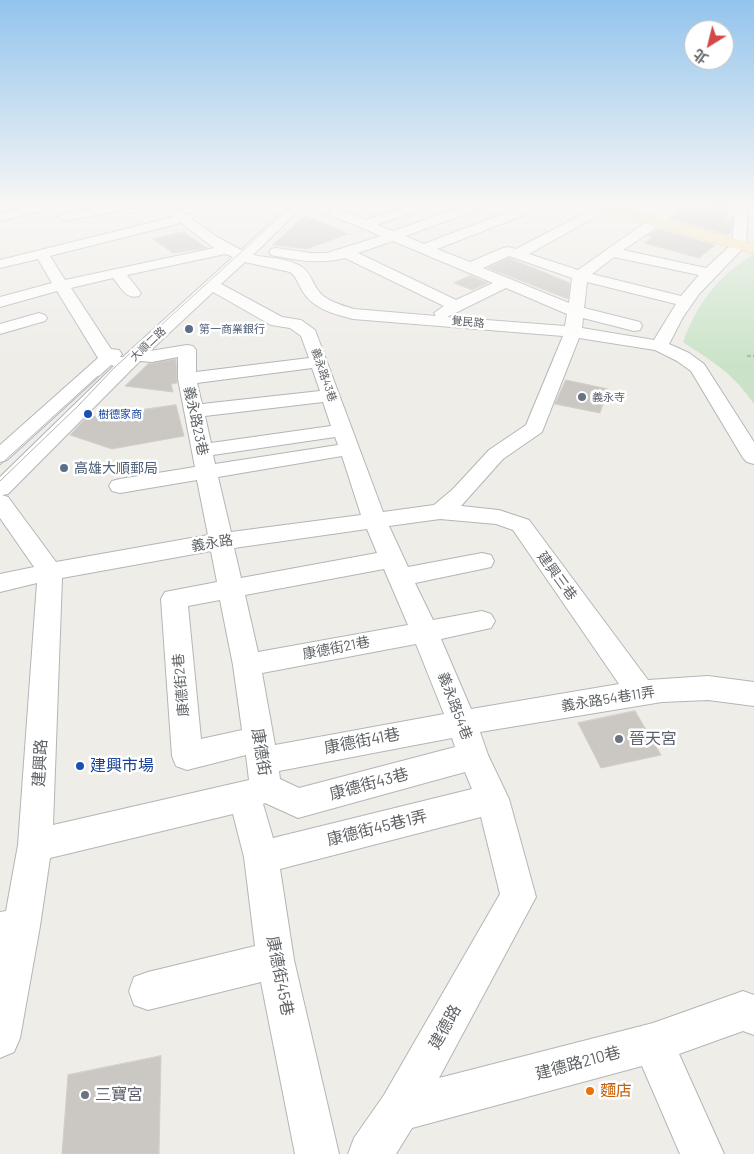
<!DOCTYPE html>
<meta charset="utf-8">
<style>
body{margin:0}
#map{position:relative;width:754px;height:1154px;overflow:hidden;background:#efede8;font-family:Barlow,"Noto Sans TC",sans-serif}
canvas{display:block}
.north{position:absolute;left:684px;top:20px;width:50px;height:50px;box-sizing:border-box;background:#fff;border:1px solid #bfc1c2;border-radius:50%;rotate:216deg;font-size:14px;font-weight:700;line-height:20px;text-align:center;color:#5f6366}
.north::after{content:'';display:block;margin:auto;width:18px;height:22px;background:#d54848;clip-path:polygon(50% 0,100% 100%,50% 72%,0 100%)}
</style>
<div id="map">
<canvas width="754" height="1154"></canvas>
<div class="north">北</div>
</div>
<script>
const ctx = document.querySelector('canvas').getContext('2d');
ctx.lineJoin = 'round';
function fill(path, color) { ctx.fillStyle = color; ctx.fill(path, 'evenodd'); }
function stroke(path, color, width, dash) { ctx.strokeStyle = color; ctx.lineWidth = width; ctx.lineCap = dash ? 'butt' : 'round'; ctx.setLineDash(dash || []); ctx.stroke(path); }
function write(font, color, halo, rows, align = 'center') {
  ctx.font = font + ' Barlow,"Noto Sans TC",sans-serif'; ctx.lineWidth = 5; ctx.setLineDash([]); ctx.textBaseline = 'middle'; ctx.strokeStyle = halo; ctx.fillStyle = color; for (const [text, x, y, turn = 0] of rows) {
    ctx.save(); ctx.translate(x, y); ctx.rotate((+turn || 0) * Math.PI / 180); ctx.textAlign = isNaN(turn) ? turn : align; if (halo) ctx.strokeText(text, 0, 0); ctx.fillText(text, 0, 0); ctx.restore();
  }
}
fill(new Path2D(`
 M754,254V404C733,373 713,362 683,342C697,303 719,275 754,254Z`), '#cae3c8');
const building = new Path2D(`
 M710,203H729L726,221L733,217L731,232L728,235L671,219L689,206L708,211Z
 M305,216L330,226L348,234L307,249L273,245Z
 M658,229L715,245L699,258L644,243L653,237L648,236Z
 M183,232L207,248L173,253L153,239Z
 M509,258L570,283L568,299L488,268Z
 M470,276L488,283L472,290L454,283Z
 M176,359L177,383L171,384L173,392L125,386L148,364Z
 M566,380L608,389L600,413L555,404Z
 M176,405L184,436L112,449L70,435L86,418Z
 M635,711L661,755L601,768L578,723Z
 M161,1056L159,1154H62L68,1075Z`);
fill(building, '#cbc8c4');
stroke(building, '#d3cec7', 1);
const minor = new Path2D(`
 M41,203H63L61,206L0,221V213Z
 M116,203H142L136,207L65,221L58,217L65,213Z
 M156,203C178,203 174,211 191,215L192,219L217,237L241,250L292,203H306L253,255C268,258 288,258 302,267C310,272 312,282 317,289C325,301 341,305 354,309L436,316L434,313L444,306L345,258C321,264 300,261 276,256L271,255L269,252L271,249L276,248L311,253H327L381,236L309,206L307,203H324L366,220L413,203H431L429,206L377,225L393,231L472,203H490L488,206L405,236L424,244L531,203H549L547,206L437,249L470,262L503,248L508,247L516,249L604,203H620L529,254L578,270L673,203H687L662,224L623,250L706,268L732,244L736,203H748L746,245L699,294L683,317L669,344L689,353L704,364L754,442V464L747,462L743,458L691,371L677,361L655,350L579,338L542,432L503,459L461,506L499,510L529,520L648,680L708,676L754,682V706L708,700L662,702L480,732L488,755L509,799L536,897L439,1078L653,1023L743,991L754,995V1035L743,1031L679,1054L724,1154H680L642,1066L412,1128L396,1154H348L354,1138L384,1095L500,894L481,817L280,869L294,960L339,1154H295L261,982L148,1010L134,1005L129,991L134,977L148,972L255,946L244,857L233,814L50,858L40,926L20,1038L14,1052L0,1058V912L6,911L18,845L37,583L0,592V574L34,567L0,518V477L114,366L111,365L7,460L0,462V445L98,358L57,291L0,307V297L52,283L38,259L0,268V260L173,217ZM181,223L214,248L65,280L50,256ZM393,241L493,283L456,300L358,253ZM225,254L233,257L123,357H120L122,354L119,350L111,349L71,288L113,278C121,287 126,300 139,296L141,293L127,275ZM509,256L572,278L569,303L483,268ZM614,257L699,275L681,296L592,274ZM245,262L290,272C297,277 298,284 303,292C314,309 334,314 353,319L563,336L526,425L489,450L453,489L434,505L383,512L315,330L301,320L282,317L221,284ZM587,282L676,304L654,340L582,328L583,318L634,331L640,330L642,326L640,322L584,308ZM506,288L567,314L565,326L447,317ZM213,292L271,325L290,328L301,336L309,358L196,372V350L193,346L187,345L150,351ZM178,357V379L195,467L120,479L112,481L109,486L112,491L120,493L197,480L208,535L56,562L8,497L2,495L8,494L140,361L152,362ZM312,368L320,391L202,404L197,383ZM323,402L331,426L211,443L205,416ZM335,437L338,445L215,464L213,455ZM342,456L361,515L231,532L218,477ZM440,519L496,524L513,530L619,684L471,709L441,639L491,628L495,621L491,614L482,611L433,620L415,583L482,569L491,567L494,561L491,555L482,553L408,567L389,526ZM367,529L377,553L241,578L234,548ZM211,551L217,582L165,592L161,599L172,756L176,766L187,770L246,755L249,780L53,825L62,578ZM384,569L408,625L258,652L245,595ZM220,600L233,665L242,730L201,739L188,606ZM416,644L444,714L275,745L262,673ZM452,738L455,747L299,788L280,779L279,771ZM465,772L472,789L273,838L263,804L265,803L298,818Z
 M39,313L45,315L47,318L45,321L0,334V324Z`);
const major = new Path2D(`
 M582,203H605L754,244V254L584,206Z`);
stroke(minor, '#b3b5b8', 2);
stroke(major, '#e1b86f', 1);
stroke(new Path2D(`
 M747,356H754`), '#a1c4a8', 2.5, [4, 2]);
fill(minor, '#fff');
fill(major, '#f6e6b6');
stroke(new Path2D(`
 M0,465L98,376
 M0,481L79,405L114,368L295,203`), '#b3b4b4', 1);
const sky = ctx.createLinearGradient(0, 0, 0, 365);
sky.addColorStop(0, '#92c4ed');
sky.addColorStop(0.56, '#f8f7f5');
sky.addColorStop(1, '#f8f7f500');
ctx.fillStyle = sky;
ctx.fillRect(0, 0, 754, 365);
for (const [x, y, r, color] of [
 [189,329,5,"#5c6f8a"],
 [582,397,5,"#6b7280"],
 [88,414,5,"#1a4fb4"],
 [64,468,5,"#5c6f8a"],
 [619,739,5,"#6b7280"],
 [80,766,5,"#1a4fb4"],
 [590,1091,5,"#e8710a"],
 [85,1095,5,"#6b7280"]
]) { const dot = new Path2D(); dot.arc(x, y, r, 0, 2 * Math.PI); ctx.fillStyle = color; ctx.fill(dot); stroke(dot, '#fff', 2); }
write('11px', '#5f6366', '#fff', [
 ["覺民路",468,322,5],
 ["大順二路",148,344,-43],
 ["義永路43巷",324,375,71]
]);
write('11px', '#4e5e75', '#fff', [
 ["第一商業銀行",199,329]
], 'left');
write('11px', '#5b616d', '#fff', [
 ["義永寺",592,397]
], 'left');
write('11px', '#164399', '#fff', [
 ["樹德家商",98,414]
], 'left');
write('14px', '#5f6366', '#fff', [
 ["義永路23巷",196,421,78],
 ["義永路",212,543,-9],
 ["建興三巷",557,576,54],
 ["康德街21巷",336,648,-11],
 ["康德街2巷",181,685,-95],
 ["義永路54巷11弄",608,699,-9],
 ["義永路54巷",455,706,69]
]);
write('14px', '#4e5e75', '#fff', [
 ["高雄大順郵局",74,468]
], 'left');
write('16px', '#5b616d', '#fff', [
 ["晉天宮",629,739],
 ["三寶宮",95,1095]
], 'left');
write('16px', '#5f6366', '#fff', [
 ["康德街41巷",362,741,-11],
 ["康德街",261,752,81],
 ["建興路",40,763,-87],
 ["康德街43巷",369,784,-15],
 ["康德街45巷1弄",377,828,-14],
 ["康德街45巷",280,976,79],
 ["建德路",445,1027,-61],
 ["建德路210巷",578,1063,-15]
]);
write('16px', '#164399', '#fff', [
 ["建興市場",90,766]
], 'left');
write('16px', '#c56008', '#fff', [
 ["麵店",600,1091]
], 'left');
</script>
